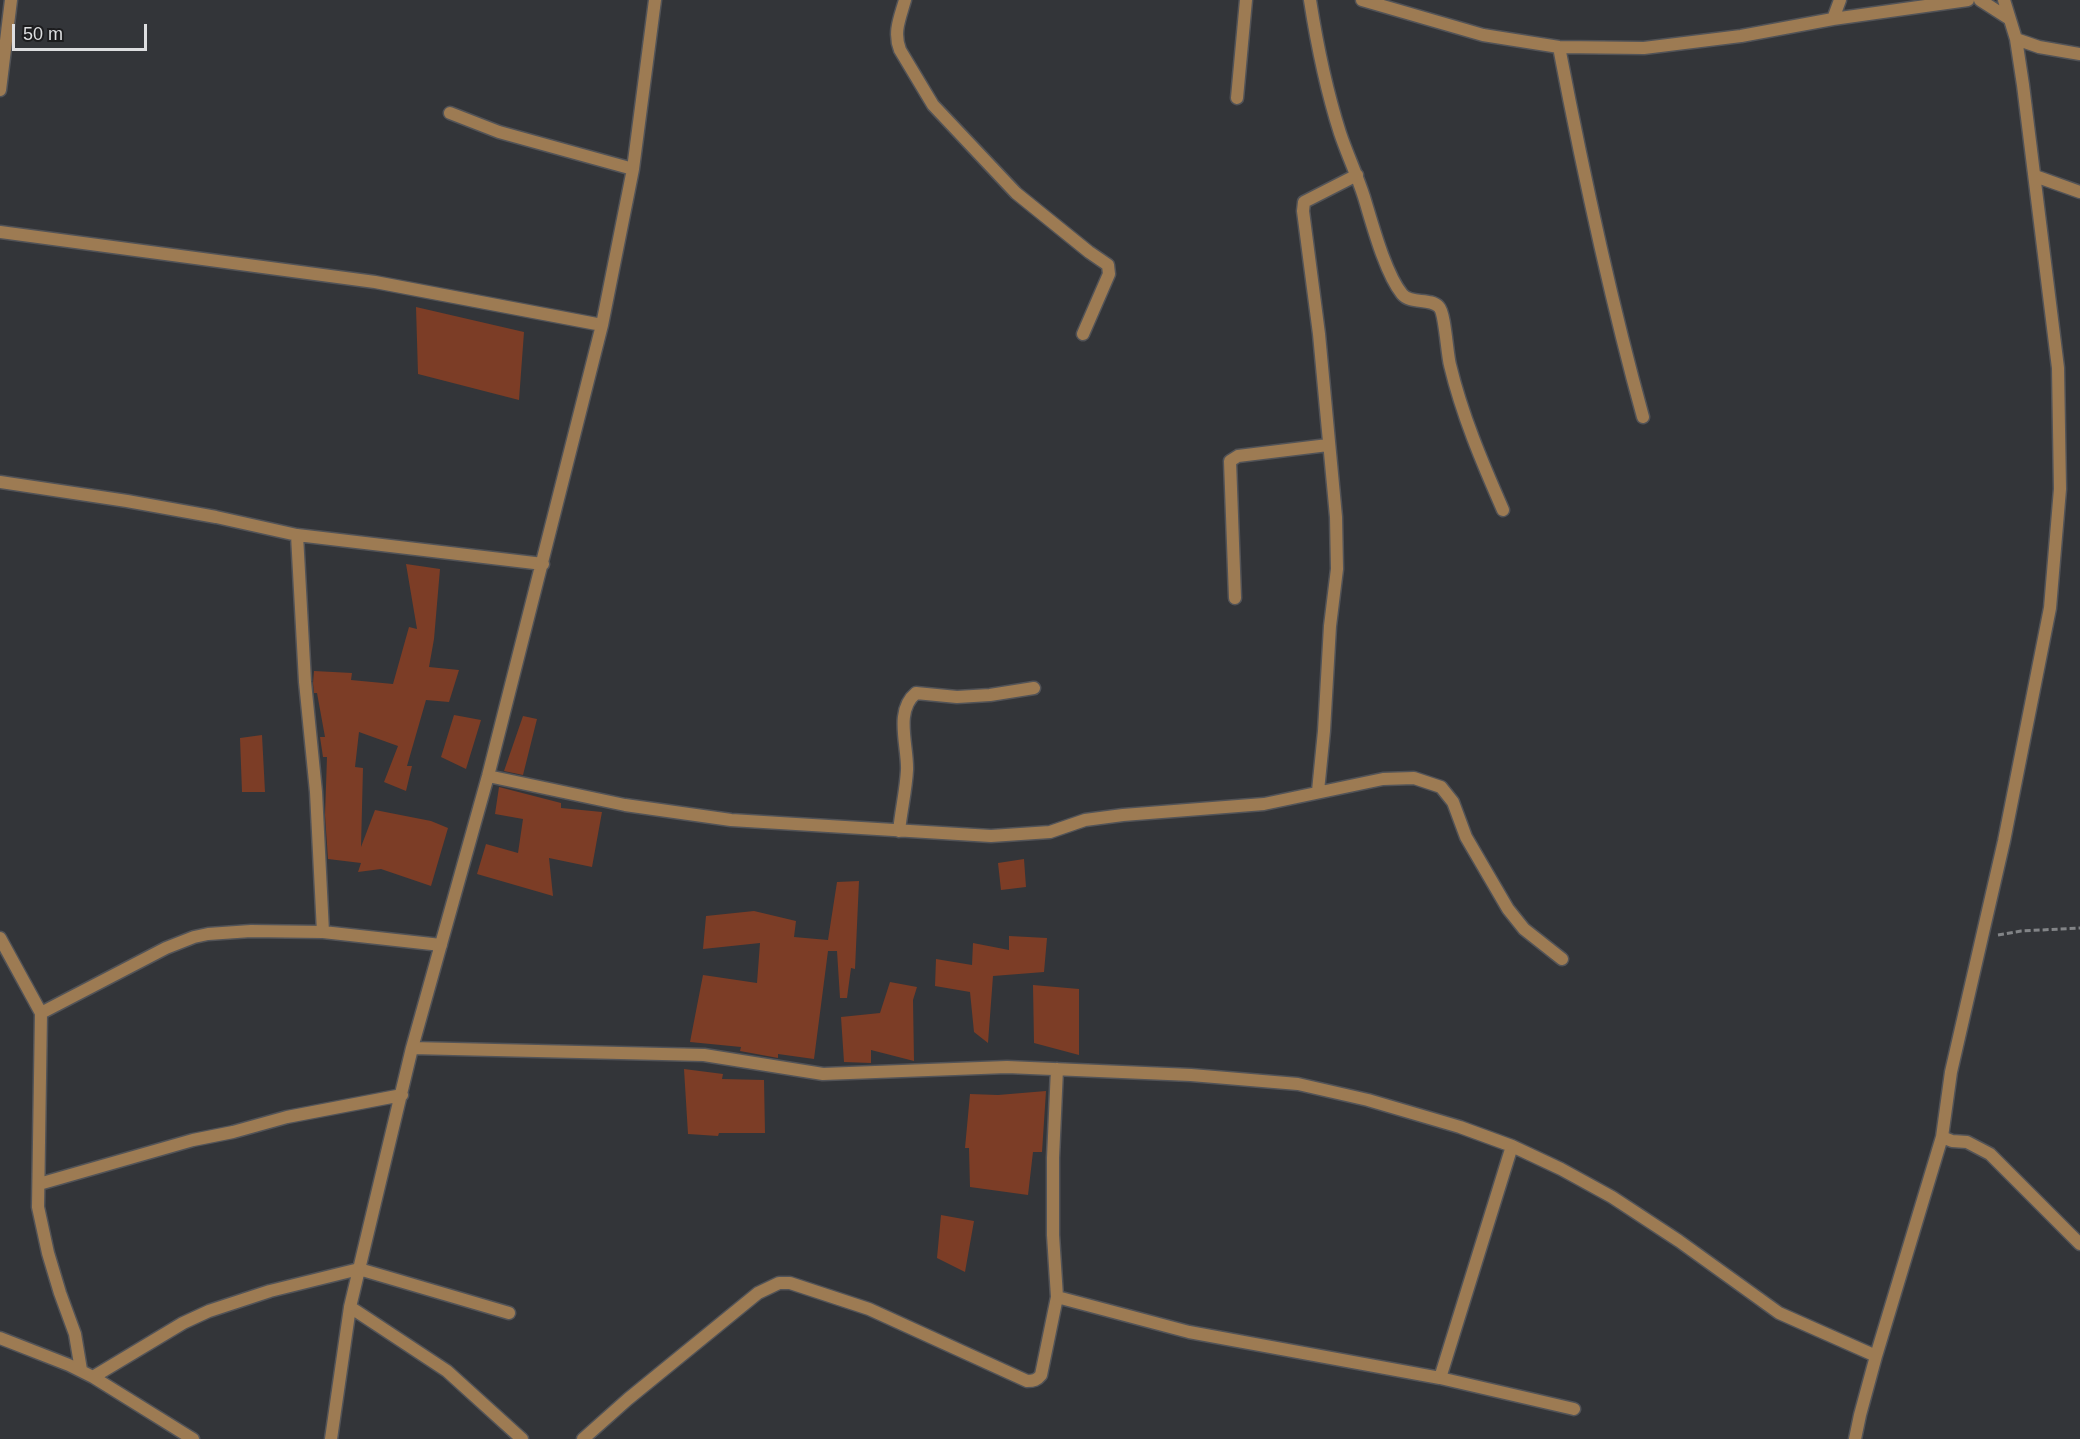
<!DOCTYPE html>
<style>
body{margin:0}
#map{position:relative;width:2080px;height:1439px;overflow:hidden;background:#333539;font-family:Arial,sans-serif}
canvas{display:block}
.scale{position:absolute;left:12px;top:24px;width:135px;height:27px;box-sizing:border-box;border:3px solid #dddee0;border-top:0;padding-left:8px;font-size:18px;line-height:21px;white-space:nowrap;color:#dddee0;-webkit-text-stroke:4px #1c1c1e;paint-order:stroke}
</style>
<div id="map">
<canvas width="2080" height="1439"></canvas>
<div class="scale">50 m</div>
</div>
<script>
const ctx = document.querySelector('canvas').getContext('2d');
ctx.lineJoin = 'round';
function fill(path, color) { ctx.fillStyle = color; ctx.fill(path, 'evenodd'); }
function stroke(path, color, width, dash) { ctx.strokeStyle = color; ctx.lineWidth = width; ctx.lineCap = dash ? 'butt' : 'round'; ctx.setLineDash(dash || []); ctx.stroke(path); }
fill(new Path2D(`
 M416,307L524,332L519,400L418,374Z
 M406,564L440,569L434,639L429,667L459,670L449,702L426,700L407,766H412L406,791L384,782L398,746L359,732L355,767L363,768L361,847L375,810L431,821L448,828L431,886L381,869L358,872L361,863L328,859L325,815L327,757H323L320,737H325L317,693H314L313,683L314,671L352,673L351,680L393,684L409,627L417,629Z
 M454,715L481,720L466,769L441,757Z
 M523,716L537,719L523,775L504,771Z
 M262,735L265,792H242L240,738Z
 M499,787L561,803V808L602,812L592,867L549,858L553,896L477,874L486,844L518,853L523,819L495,814Z
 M1024,859L1026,887L1001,890L998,863Z
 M859,881L855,969L851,968L847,998H840L837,951H828L814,1059L778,1054V1058L740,1051L741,1047L690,1042L703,975L757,983L760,943L703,949L706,916L754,911L796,921L794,937L828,940L837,882Z
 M1009,936L1047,938L1044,972L993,976L988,1043L974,1032L970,992L935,986L936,959L972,965L973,943L1009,950Z
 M890,982L917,987L913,1000L914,1061L871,1050V1063L844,1062L841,1017L880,1013Z
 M1033,985L1079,989V1055L1034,1043Z
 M684,1069L723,1074L722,1079L764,1080L765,1133H719L718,1136L688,1134Z
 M1046,1091L1042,1152H1033L1028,1195L970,1187L969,1148H965L970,1094L998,1095Z
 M941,1215L974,1221L965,1272L937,1258Z`), '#7c3d26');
const minor = new Path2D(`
 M905,0C900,18 893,32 900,50L933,105L1016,193L1089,252L1108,265L1109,274L1083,334
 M1310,0C1317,45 1326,89 1340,133C1347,154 1357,175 1364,197C1372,223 1385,273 1402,294C1411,305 1430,297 1439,307C1445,313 1447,354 1450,365C1462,415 1482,462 1503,510
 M1362,0L1483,35L1559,47L1644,48L1741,36L1833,19L1968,0
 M1980,0L2008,18
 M1833,19L1840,0
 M2016,39L2039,47L2080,54
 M1559,47C1583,172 1609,294 1643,417
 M1237,98L1246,0
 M450,113L499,132L633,169
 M2035,176L2080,192
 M0,232L375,282L602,325
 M0,482L127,501L216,517L297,535L543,564
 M297,535L305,682L316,792L323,932
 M1235,598L1230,461L1238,456L1328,445
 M488,776L625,805L731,820L991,836L1050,832L1085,820L1123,815L1264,804L1383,779L1414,778L1441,787L1453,802L1466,837L1508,909L1524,929L1562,959
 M1318,791L1324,731L1330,626L1337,569L1336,517L1319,334L1303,211L1304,202L1357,175
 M899,831C901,811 906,790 907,770C908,746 894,711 916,693L957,697L990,695L1034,688
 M0,938L41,1013L38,1207L48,1253L60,1293L75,1334L81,1370
 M41,1013L166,948L194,937L208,934L251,931L323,932L441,945
 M412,1048L704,1055L823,1074L1007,1067L1191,1075L1298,1084L1368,1100L1460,1127L1512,1146L1561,1169L1612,1197L1679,1241L1779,1313L1876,1356
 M1942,1137L1952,1141L1967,1142L1990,1154L2080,1244
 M39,1184L193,1140L233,1132L287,1117L402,1095
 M1057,1297L1189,1332L1440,1378L1574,1409
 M350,1307L447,1371L522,1439
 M0,1338L69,1365L93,1377L193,1439
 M93,1377L183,1323L209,1311L270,1291L359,1269L509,1313
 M1440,1378L1512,1146
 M331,1439L350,1307L412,1048L488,776L602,325L633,169L655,0
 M583,1439L628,1399L758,1293L779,1283H790L869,1309L1027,1381C1034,1381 1037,1380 1041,1375L1057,1297L1053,1235V1158L1057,1069
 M1855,1439L1860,1415L1876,1356L1942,1137L1951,1072L2004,841L2050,608L2060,489L2058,368L2023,85L2016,39L2004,0`);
const tertiary = new Path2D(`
 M0,90L11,0`);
stroke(minor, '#525357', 15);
stroke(tertiary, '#525357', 15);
stroke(new Path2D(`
 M1998,935L2021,931L2080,928`), '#828487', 3, [6, 3]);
stroke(minor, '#9d7b53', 12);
stroke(tertiary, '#9d7b53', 12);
</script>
